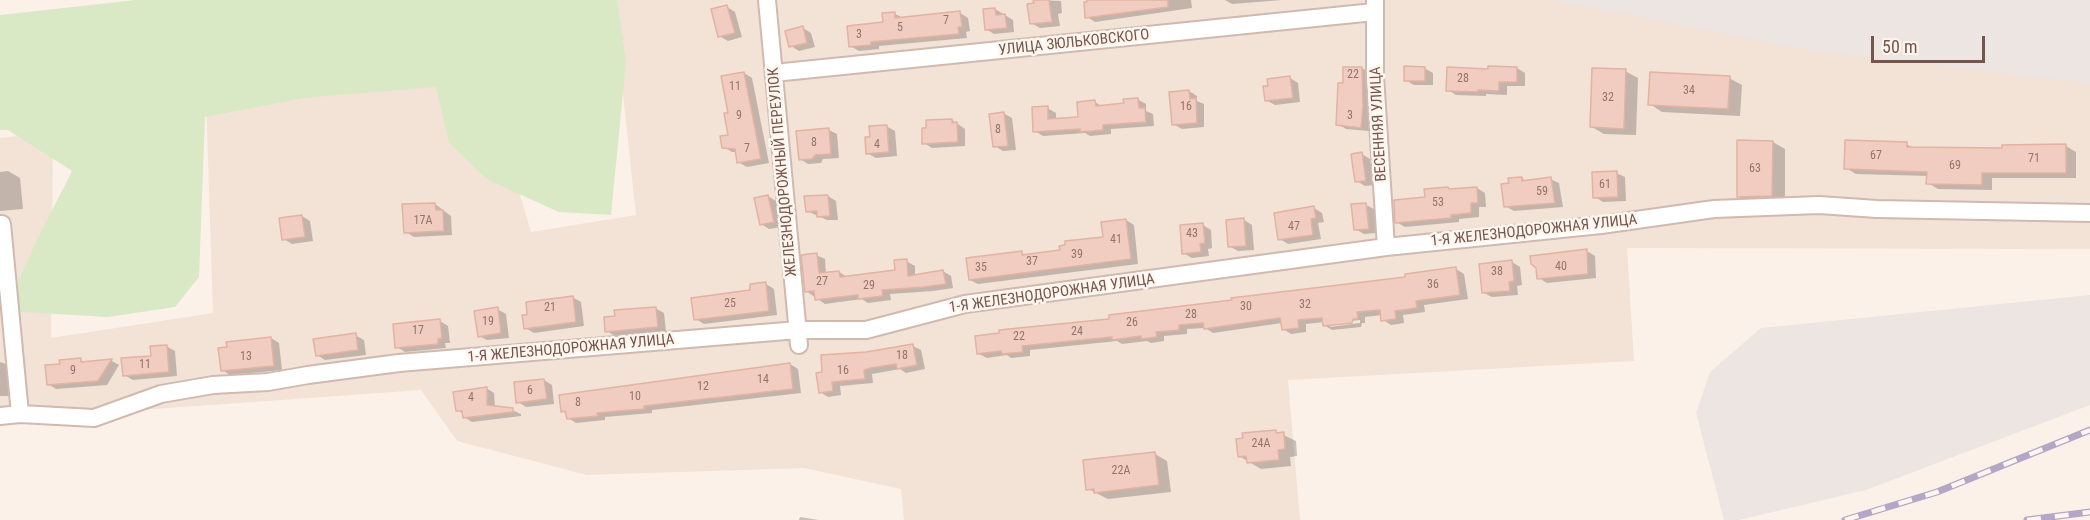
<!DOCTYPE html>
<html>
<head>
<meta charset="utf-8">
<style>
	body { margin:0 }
	#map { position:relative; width:2090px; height:520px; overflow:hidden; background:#fcf1e8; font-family:"Roboto Condensed",sans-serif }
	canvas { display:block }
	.scale { position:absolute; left:1871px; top:36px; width:114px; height:27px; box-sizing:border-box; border:3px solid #75564c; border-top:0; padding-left:8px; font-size:18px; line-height:21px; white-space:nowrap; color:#75564c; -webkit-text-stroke:4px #fef6ee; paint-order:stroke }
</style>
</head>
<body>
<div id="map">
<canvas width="2090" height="520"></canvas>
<div class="scale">50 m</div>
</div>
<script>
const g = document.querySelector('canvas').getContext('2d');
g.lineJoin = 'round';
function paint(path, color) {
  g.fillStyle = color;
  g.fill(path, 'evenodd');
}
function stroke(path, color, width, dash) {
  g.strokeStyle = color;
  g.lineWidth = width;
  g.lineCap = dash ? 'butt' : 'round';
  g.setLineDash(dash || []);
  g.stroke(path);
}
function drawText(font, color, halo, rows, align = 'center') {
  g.font = font + ' "Roboto Condensed",sans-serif';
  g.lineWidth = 5;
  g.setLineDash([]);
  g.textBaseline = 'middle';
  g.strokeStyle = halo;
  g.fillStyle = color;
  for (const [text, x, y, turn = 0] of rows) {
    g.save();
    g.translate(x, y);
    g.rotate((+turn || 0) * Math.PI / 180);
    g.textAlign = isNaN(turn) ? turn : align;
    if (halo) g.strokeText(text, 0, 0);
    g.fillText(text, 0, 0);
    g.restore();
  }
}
paint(new Path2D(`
	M613,0H2090V249L1627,248L1634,361L1288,380L1300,520H904L901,489L804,468L587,475L457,441L421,390L0,420V138L53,132L51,338L213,313L206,98L484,73L531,232L636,215Z`), '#f3e2d6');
paint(new Path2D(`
	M1552,0H2090V83L1820,52Z
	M2090,295V405L1866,490L1739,520H1724L1696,413L1710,372L1761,328Z`), '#ede5e1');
paint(new Path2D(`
	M136,0H617L626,62L611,215L559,212L488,180L449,143L436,87L303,98L205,117L199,277L175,307L108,317L5,311L36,242L72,171L8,130H0V15Z`), '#d9e9c6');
paint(new Path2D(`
	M1035,0L1061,1L1062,13L1058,14L1060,26L1040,28L1031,23Z
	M1088,0H1191L1192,8L1095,22L1087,17Z
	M1225,0H1282L1232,4Z
	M727,7L735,12L742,37L728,41L719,36Z
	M995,9L1013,20L1014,32L994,34L986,29Z
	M960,13L968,18L970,31L966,32L967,38L879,46V49L859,51L850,46L885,23L895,14L903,18Z
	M803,28L811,33L815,47L799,51L791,46Z
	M1362,68L1370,73L1371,111L1369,131L1346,129L1338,124L1345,84Z
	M1424,68L1433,73V85H1414L1405,80Z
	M1517,68L1525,73V86H1507V95L1486,94V96L1456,95L1448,90L1489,70Z
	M1625,71L1638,78L1636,135L1604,134L1592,127Z
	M744,73L752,78L769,163L747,167L738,162L737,152H732L724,147L729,136L730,114Z
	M1290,78L1298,83L1300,102L1275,105L1266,100Z
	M1729,78L1742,85L1740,116L1662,112L1650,104Z
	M1189,91L1197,96V101L1204,104V127L1182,129L1173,124Z
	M1137,99L1146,104V111L1153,114L1154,126L1111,129V134L1090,136L1085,133L1043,136L1035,131L1047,108L1056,113V120L1080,119L1095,102L1103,107L1125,104Z
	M1003,113L1012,118L1016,150L1003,151L995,146Z
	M952,120L965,129V146L932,148L924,143Z
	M886,126L895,131L897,156L876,158L867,153Z
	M829,130L837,134L839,158L823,159L821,163L808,164L800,159Z
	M1773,142L1785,149V203L1751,204L1738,196Z
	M1906,144L1914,148L2003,150L2066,146L2076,152V178H1992V190L1938,189L1928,183V176L1856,174L1846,168Z
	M1362,154L1370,159L1374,185L1365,186L1357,181Z
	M8,171L20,178L23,209L0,211V172Z
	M1616,173L1625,177L1626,201L1603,202L1595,197Z
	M1521,178L1528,182L1550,179L1559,183L1563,207L1514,211L1505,206L1511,184Z
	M1477,188L1485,193L1486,207H1479V217L1459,219V222L1405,227L1396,222L1426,198Z
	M768,196L776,201L782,227L769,229L761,224Z
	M828,196L836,201L838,220H827L807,211Z
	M435,204L451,216L452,235L414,237L406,232Z
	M1366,205L1374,209L1376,233L1364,234L1355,229Z
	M1314,208L1322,213L1324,222L1318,223L1321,239L1288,244L1280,239Z
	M302,216L310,221L313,241L292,244L284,239Z
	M1126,220L1134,225L1138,264L978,284L970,280L1022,253L1027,256L1061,251L1104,238Z
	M1244,220L1252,225L1254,250L1238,251L1229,246Z
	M1203,225L1211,230L1212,248L1208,249L1209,256L1192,258L1183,253Z
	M1587,251L1595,256L1596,278L1547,283L1539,278Z
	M816,255L825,259L826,274L839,272L847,277L896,271L906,261L915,266V276L943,271L951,276L953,288L933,291L890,294L891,300L868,303L862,299L825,304L806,291Z
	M1512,262L1520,267L1522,285L1517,286L1518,295L1492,297L1484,293Z
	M1456,269L1464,274L1468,299L1424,305L1425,312L1403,315L1404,323L1391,325L1383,320L1382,315L1365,317V323H1362L1361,327L1332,330L1324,325V322L1306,324V332L1291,334L1283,329L1282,323L1213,333L1205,328L1187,329V334L1164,336V341L1151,343L1147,341L1122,344L1117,341L1030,350V356L1011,358L1007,355L987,358L979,354L1111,320L1407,278ZM1360,320V323L1330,327V323Z
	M766,284L774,289L777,315L704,324L696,319Z
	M572,297L581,302L584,326L534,333L525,328Z
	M655,308L664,313L666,331L615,336L607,331Z
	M497,309L506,314L509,338L487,340L479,336Z
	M440,321L448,326L450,343H445L446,348L405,352L397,347Z
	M355,335L364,340L366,355L325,360L317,355Z
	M271,338L279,343L282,370L230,375L222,370Z
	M166,346L175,351L177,376L133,380L124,375Z
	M913,346L921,350L925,369L906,373L900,369L872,374L873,383L840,386L841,395L828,397L820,392L867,353Z
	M80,360L86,363L112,361L119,365L107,385L56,389L48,384Z
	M0,362L12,366V396H0Z
	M790,364L798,369L801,393L652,410V413L605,417V420L576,423L568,418L567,414L562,411Z
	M544,380L552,385L554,404L526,407L518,402Z
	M486,388L494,393L495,407L512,410L521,414V416L472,422L464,417V414L457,410Z
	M1275,431L1296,441L1297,456L1290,457L1291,466L1261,469L1239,456Z
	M1155,454L1167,461L1171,492L1108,499L1088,489Z
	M800,517L819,520H799Z`), '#0003');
const building = new Path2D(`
	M1033,0H1049L1052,22L1030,24L1027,4L1034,3Z
	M1087,0H1168V7L1085,18L1084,2H1087Z
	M727,5L735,33L718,37L711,9Z
	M995,8L996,15L1005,14L1007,28L985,30L983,9Z
	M960,11L962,27H958L959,34L871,42V45L849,47L847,26L883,22L882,13L895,12V18Z
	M803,26L807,43L789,47L785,31Z
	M1404,66L1425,67V81H1404Z
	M1488,66L1517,67V82H1499V91L1478,90V92L1446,91L1447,67L1488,69Z
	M1343,67H1362L1363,106L1361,128L1336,125L1338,83H1343Z
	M1592,68L1626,69L1624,129L1590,127Z
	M744,72L761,159L737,163L735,149L722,148L720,136L728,135L724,113H728L721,76Z
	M1650,72L1730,76L1728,109L1648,105Z
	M1290,76L1293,98L1265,101L1263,86H1268L1267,79Z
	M1189,90L1190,99L1196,98L1197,123L1172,125L1169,92Z
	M1138,98L1139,108H1145L1146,122L1103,125V130L1080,132V129L1033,132L1032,107L1048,106V119L1078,117L1077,102L1095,100L1096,106L1124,103L1123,99Z
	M1004,112L1008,146L993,147L989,114Z
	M952,119V123L957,122L958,142L922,144V128H926V120Z
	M887,125L889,152L866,154L865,137H870L869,126Z
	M829,128L831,154L815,155L812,159L799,160L796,131Z
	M1737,140L1773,141L1772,196L1737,197Z
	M1845,140L1907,142V147L2002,148V145L2066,144V173H1982V185L1926,184L1927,172L1844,169Z
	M1362,152L1366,181L1355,182L1351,154Z
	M1617,171L1618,197L1593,198L1592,172Z
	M1522,177V181L1551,177L1555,203L1504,207L1501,184L1509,183L1508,178Z
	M1448,187L1449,189L1477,187L1478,203H1471V213L1451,215V218L1395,223L1394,200L1425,197L1424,189Z
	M768,195L774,222L760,225L754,198Z
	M828,195L830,216L817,217V211L806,212L804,196Z
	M435,203L436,210H443L444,231L404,233L402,204Z
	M1366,203L1369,229L1354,230L1351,204Z
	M1314,206L1316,218L1311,219L1313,235L1278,240L1274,213Z
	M302,215L305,237L282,240L279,218Z
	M1244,218L1246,246L1228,247L1226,220Z
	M1126,219L1131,259L969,280L966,258L1022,251V255L1060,250L1059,246L1065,245V241L1103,237L1101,222Z
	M1203,223L1205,243L1200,244L1201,252L1182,254L1180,225Z
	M1587,249L1588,274L1537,279L1536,268L1531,264L1530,256Z
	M817,253L819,273L839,271L840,277L895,270L894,260L907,259L908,276L943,270L946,284L924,287L882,290L883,296L858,299V295L815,300L814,291L805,292L801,255Z
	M1512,260L1514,281L1509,282L1510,291L1482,293L1479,264Z
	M1456,267L1460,295L1416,301L1417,308L1395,311L1396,319L1381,321L1380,310L1357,312L1358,319H1353L1352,323L1323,326L1322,318L1298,320L1299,328L1282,330L1280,318L1204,329L1203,323L1179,325V330L1156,332L1157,337L1141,339V336L1112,340V337L1022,346L1023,352L1002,354L1001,351L977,354L975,336L999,333V330L1109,319V315L1232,300L1231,298L1405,277V274Z
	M766,282L769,311L694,320L691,298L750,290V284Z
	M573,296L576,322L524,329L522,315H527L526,302Z
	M498,307L501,333L478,337L474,311Z
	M656,307L658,327L605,332L604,317L615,316L614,310Z
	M440,319L442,338L438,339V344L395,348L393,324Z
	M356,333L358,350L316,356L313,339Z
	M271,337L274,366L221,371L218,348L227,347L226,342Z
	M913,344L917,365L897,369L896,364L871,368L864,370L865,379L832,382L833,391L819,393L816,373L822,372L821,355L866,352Z
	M167,345L169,372L123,376L121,358L151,356L150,346Z
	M81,358V362L112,359L98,381L47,385L45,365L60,364L59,360Z
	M790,363L793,389L644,406V409L597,413L598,416L567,419L565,411L561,412L559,395Z
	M544,379L547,399L516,403L514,382Z
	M487,387V405L513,408V412L463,418L462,411H456L453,392Z
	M1276,430V433L1284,432L1285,449L1278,450L1279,460L1247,463L1246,456L1238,457L1236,439L1243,438L1242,433Z
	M1155,452L1159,485L1094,493V489L1086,490L1083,460Z`);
paint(building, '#f0cdc0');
stroke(building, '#e3b2a1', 1.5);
const minor = new Path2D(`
	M767,0L799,345
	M1375,0V76L1386,247
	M774,73L1374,12
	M0,224H2L20,414
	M0,416L20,414L94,418L161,394L213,385L268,382L308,375L399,363L798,330H866L965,304L1386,247L1601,225L1714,209L1819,205L1877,209L2090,213`);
stroke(minor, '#d0bab0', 20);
stroke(minor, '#fff', 16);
const rail = new Path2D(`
	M1845,520L1937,492L2090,430
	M2027,520L2090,512`);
stroke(rail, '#b3a6c6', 7);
stroke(rail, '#fef6ee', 4.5, [14]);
drawText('12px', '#947469', null, [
	["7",946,21],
	["5",900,28],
	["3",859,35],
	["22",1353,75],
	["28",1463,79],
	["11",735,87],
	["34",1689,91],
	["32",1608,98],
	["16",1186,107],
	["9",739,116],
	["3",1350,116],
	["8",998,130],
	["8",814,143],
	["4",877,145],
	["7",747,149],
	["67",1876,156],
	["71",2034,159],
	["69",1955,166],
	["63",1755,169],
	["61",1605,185],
	["59",1542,192],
	["53",1438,203],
	["17А",423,221],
	["47",1294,227],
	["43",1192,234],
	["41",1116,240],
	["39",1077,255],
	["37",1032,262],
	["40",1561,267],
	["35",981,268],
	["38",1497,272],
	["27",822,282],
	["36",1433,285],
	["29",869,286],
	["25",730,304],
	["32",1305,305],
	["30",1246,307],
	["21",550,308],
	["28",1191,315],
	["19",488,322],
	["26",1132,323],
	["17",418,331],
	["24",1077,332],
	["22",1019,337],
	["18",902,356],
	["13",246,357],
	["11",145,365],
	["9",73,371],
	["16",843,371],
	["14",763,380],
	["12",703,387],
	["6",530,391],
	["10",635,397],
	["4",471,398],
	["8",578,403],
	["24А",1261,444],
	["22А",1121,471]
]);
drawText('15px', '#75564c', '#fef6ee', [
	["УЛИЦА ЗЮЛЬКОВСКОГО",1074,43,-6],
	["ВЕСЕННЯЯ УЛИЦА",1379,124,-93],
	["ЖЕЛЕЗНОДОРОЖНЫЙ ПЕРЕУЛОК",783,172,-95],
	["1-Я ЖЕЛЕЗНОДОРОЖНАЯ УЛИЦА",1534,231,-6],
	["1-Я ЖЕЛЕЗНОДОРОЖНАЯ УЛИЦА",1052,294,-8],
	["1-Я ЖЕЛЕЗНОДОРОЖНАЯ УЛИЦА",571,349,-5]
]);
</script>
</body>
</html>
